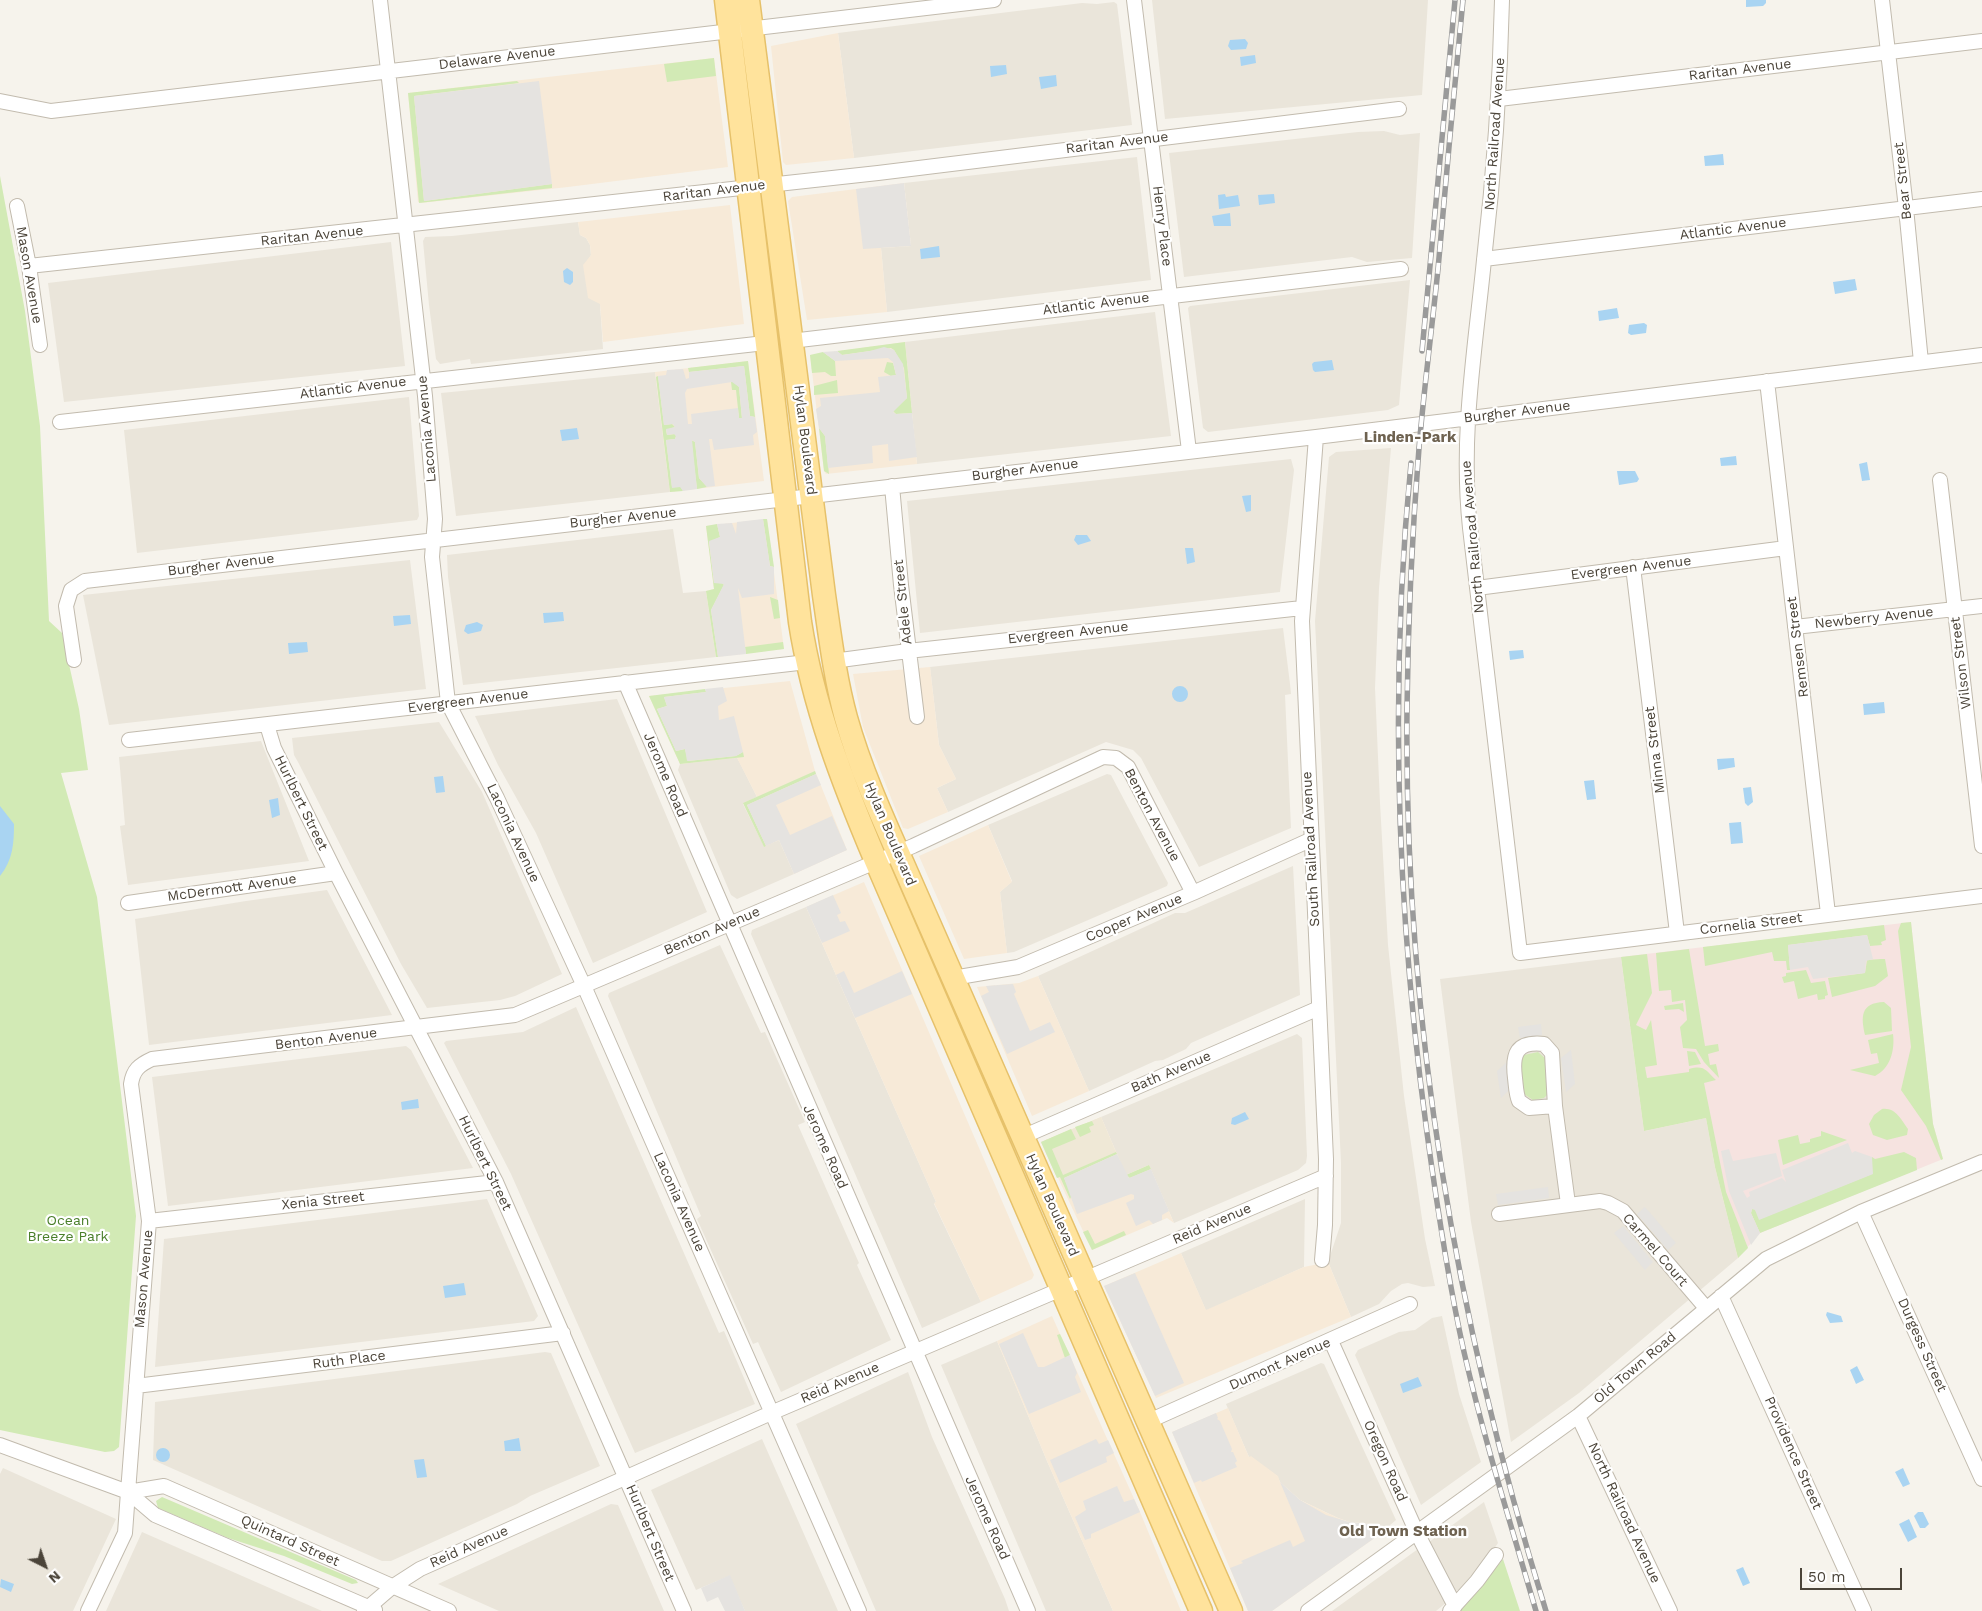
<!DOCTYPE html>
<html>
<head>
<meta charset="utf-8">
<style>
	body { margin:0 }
	#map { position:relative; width:1982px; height:1611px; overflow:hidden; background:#f6f3ec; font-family:"Work Sans",sans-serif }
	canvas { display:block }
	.north { position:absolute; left:20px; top:1541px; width:50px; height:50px; -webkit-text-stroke:4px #fff; paint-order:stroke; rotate:139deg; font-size:14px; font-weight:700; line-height:20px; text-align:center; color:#4b4439 }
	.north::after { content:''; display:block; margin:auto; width:18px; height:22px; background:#4b4439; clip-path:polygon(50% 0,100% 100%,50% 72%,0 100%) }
	.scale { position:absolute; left:1800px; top:1568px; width:102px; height:22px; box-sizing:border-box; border:2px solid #4b4439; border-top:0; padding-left:6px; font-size:15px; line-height:18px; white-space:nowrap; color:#4b4439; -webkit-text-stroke:4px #fff; paint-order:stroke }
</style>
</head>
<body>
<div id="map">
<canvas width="1982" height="1611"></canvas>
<div class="north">N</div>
<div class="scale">50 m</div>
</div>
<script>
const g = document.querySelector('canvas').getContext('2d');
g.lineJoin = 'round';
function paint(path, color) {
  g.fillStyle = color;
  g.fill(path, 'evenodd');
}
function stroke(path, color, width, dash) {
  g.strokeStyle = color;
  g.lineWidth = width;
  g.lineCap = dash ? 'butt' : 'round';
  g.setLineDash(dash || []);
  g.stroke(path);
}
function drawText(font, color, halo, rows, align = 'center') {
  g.font = font + ' "Work Sans",sans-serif';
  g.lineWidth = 4.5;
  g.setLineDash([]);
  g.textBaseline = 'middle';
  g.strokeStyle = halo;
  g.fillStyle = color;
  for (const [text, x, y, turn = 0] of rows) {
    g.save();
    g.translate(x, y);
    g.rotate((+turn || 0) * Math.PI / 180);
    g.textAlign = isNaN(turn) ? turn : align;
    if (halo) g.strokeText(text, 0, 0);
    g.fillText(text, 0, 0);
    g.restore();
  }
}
paint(new Path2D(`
	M1428,0L1422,95L1165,119L1152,0Z
	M1114,2L1117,4L1132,125L854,158L838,33L1082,3L1097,4Z
	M1384,131L1400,135L1420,133L1412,258L1367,262L1352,257L1184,277L1169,153L1358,132Z
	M1137,157L1151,280L887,312L881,248L911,246L904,183Z
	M578,222L580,235L586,238L590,245L591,255L588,261L600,304L603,349L471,364L470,359L440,364L436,359L429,305L423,241L425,237L452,236Z
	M391,242L405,366L64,402L48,283Z
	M1410,280L1399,405L1388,410L1208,432L1203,428L1188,308L1190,306Z
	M1155,312L1171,436L917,464L905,342Z
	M655,372L670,492L456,516L441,393Z
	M409,397L419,516L417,520L137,553L124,430Z
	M1391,448L1379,588L1375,688L1380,803L1388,945L1404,1096L1425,1239L1435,1286L1423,1287L1408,1283L1402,1284L1391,1291L1379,1304L1351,1317L1328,1262L1341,1223V1163L1315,621L1329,457L1336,452Z
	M1291,459L1294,470L1280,592L920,633L907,501Z
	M673,529L683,593L706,591L716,657L463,685L448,577L447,555Z
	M410,560L426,689L109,725L83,595Z
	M1283,628L1290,684L1291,694L1285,695L1291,828L1199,867L1141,758L1133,750L1106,742L948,812L937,788L956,779L939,745L930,667Z
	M617,699L707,912L593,963L536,833L498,765L475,716Z
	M439,722L482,792L562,974L515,996L500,1000L427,1008L401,964L298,762L294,755L292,738Z
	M261,741L309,861L128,885L120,826L125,825L119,757Z
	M737,757L757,797L743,804L764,846L779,840L794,874L737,899L731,895L678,770L680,764Z
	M1107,774L1111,775L1168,883L1167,886L1014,952L1007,953L1000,892L1012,881L988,825Z
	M1293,866L1300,995L1191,1043L1186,1049L1163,1060L1155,1061L1089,1091L1038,976L1175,913H1185Z
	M327,890L392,1015L149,1045L135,919L246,901Z
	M806,907L936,1202L934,1204L981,1302L922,1328L751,934L752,930Z
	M720,945L761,1033L765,1032L805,1122L798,1125L859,1263L857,1265L891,1340L781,1392L758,1342L753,1344L697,1219L701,1216L608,996L609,993Z
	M1621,957L1644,1131L1706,1118L1715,1167L1738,1258L1579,1393L1511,1442L1471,1222L1440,979Z
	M576,1007L719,1333L724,1331L755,1404L635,1453L511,1174L444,1043L446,1041L523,1032Z
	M1297,1034L1302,1038L1307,1156L1306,1163L1298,1170L1174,1223L1149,1165L1126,1175L1101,1117Z
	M406,1046L411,1050L473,1168L168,1206L152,1077Z
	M487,1199L538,1316L534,1321L155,1367L164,1239Z
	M1305,1199L1304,1267L1206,1311L1181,1253Z
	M1442,1316L1459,1394L1481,1462L1421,1505L1355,1355L1358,1350L1399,1332L1415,1330L1432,1318Z
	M997,1341L1047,1461L1113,1611H1046L1038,1592L941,1365Z
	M545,1352L551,1353L600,1466L530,1496L517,1504L391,1561H382L153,1460L155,1402Z
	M1321,1363L1324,1364L1396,1520L1376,1537L1373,1524L1349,1522L1338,1518L1300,1500L1280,1482L1277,1476L1249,1457L1226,1404Z
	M908,1372L932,1437L1005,1599L1009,1611H876L796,1424Z
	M762,1439L838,1611H745L729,1576L696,1590L651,1490Z
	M3,1468L116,1519L73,1611H0V1474Z
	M1484,1502L1498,1543L1466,1589L1455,1591L1451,1589L1429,1542Z
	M611,1504L618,1505L664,1611H499L438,1584Z
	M142,1532L322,1611H106Z
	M1418,1549L1447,1602L1436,1611H1332Z`), '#eae5da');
paint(new Path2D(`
	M838,33L854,158L786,165L783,162L771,46Z
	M714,58L728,167L568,187L421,203L418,202L408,93Z
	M904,183L911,246L881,248L887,312L807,320L788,201L792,197Z
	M730,205L744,324L603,342L600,304L588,298L583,265L591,255L590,245L586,238L580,235L578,222Z
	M905,342L917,464L826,474L824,471L810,355Z
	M748,361L764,481L670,492L655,372Z
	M767,519L784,649L716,657L706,591L714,589L706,526Z
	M930,667L939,745L956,779L937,788L948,812L908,829L903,828L863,727L853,674Z
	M790,681L815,771L847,850L794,874L779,840L764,847L743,803L757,797L737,758L680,764L649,696Z
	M988,825L1012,882L1000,892L1007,953L964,959L919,856Z
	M864,882L1034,1275L1032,1279L981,1302L934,1203L936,1202L806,907Z
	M1038,976L1089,1091L1032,1116L977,987L1019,983Z
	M1101,1117L1126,1175L1149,1165L1174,1223L1167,1218L1092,1250L1041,1142Z
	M1181,1253L1206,1310L1304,1267L1328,1262L1351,1317L1156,1398L1104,1286Z
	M1052,1316L1140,1512L1181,1611H1113L1047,1461L997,1341Z
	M1228,1408L1249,1457L1251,1456L1278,1476L1280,1482L1300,1500L1338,1518L1349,1522L1373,1524L1376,1537L1272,1611H1248L1172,1432Z`), '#f7ead8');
paint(new Path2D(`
	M1101,1117L1116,1152L1057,1178L1041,1142Z`), '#efe8d6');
paint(new Path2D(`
	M1911,922L1933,1124L1943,1159L1760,1233L1738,1258L1715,1167L1706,1118L1644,1131L1621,957Z`), '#f6e3e0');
paint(new Path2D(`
	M714,58L716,76L667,82L664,64Z
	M517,81L519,83L414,96L424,201L552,184V188L419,203L408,93Z
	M0,176L25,311L40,426L49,621L62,633L79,709L88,770L61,773L97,897L136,1216L119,1447L114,1451L105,1452L0,1430Z
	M905,342L912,413L896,414L893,411L907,398L904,368L894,350L891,348L842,355L837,351Z
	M823,352L835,361L836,376H831L825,372L812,373L810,355Z
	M748,361L755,417L750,416L744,366L689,372L688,368Z
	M887,362L893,363L896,375L891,376L884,372Z
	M658,376L664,425L672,424L675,427L666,430L667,435L675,434L676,436L675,439L666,440L672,487H681L683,491L670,492L656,377Z
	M837,380L838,393L814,395V386Z
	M731,382H734L739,387L742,419L739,418L736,390H732Z
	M819,428L825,436L829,474L824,471Z
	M691,440L695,442L699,478L707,487L697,489Z
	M763,519H767L774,567L770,566Z
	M717,524L720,537L709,542L714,583H722L724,585L711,610L718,657H716L706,591L714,589L706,526Z
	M770,597L778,600L780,618L774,619Z
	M783,642L784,649L746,654L745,647Z
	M705,689L706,692L664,697L667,706L657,709L676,751L685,749L688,761L736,756L743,752L744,757L680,764L649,696Z
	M815,771L816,774L747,805L766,846L764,847L743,803Z
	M1911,922L1933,1124L1943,1159L1941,1160L1926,1126L1901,1090L1911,1047L1898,931L1901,923Z
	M1884,925L1886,940L1881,942L1882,945L1870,946L1867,935L1788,945L1790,970H1787L1786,961H1774L1772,952L1705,966L1703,947Z
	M1689,949L1705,1046L1718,1044L1719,1051L1708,1054L1710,1065L1716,1064L1719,1078L1704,1062L1696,1049L1683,1048L1680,1027L1687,1020L1685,1000L1672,1002L1671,990L1659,991L1656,953Z
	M1647,954L1652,993L1636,1025L1646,1030L1651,1020L1657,1065L1645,1067L1647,1078L1689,1072V1069C1705,1065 1705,1070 1716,1080L1704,1083L1726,1192L1748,1248L1738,1258L1715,1167L1706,1118L1644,1131L1621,957Z
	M1881,959H1885L1888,976L1875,986L1832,997L1828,978L1865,973L1867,960Z
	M1806,970L1811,983L1825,981L1828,995L1825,996V999L1818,1000L1817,994L1798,999L1794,981L1784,983L1782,977L1786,976V973Z
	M1884,1002L1891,1008L1892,1031L1865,1035C1861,1017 1860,1003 1884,1002Z
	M1683,1003L1684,1012L1679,1009L1665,1010L1664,1006Z
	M1893,1034C1895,1049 1891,1068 1875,1076L1850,1070L1879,1063L1877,1053L1871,1054L1868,1040Z
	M1687,1051L1695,1052L1701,1064L1689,1066Z
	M1538,1052L1546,1059L1548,1094L1544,1098L1533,1100L1524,1094L1520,1062L1524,1055Z
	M1882,1109C1895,1107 1901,1119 1908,1129L1907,1135L1887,1140L1873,1135L1869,1124L1874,1115Z
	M1092,1121L1094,1125L1089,1127L1091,1132L1080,1137L1075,1127Z
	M1071,1129L1076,1139L1052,1149L1063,1175L1116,1152L1117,1154L1064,1178L1072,1195L1070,1199L1060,1177L1057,1178L1041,1142Z
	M1821,1131L1847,1140L1783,1165L1778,1140L1798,1135L1800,1144L1810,1142V1139L1821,1136Z
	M1904,1152L1916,1158L1917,1170L1760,1233L1751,1213L1752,1209H1755L1760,1219L1872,1174V1157L1875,1159Z
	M1149,1165L1151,1169L1130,1178L1126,1175Z
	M1088,1230L1095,1244L1124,1231L1126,1235L1092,1250L1083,1232Z
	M1060,1334L1070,1355L1065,1358L1057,1335Z
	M162,1497L356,1580L358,1583L352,1584L284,1556L228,1538L158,1508L156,1501Z
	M1503,1559L1520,1611H1456L1475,1593Z`), '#d2eab5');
paint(new Path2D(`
	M539,81L552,184L424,201L414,96Z
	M904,183L911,246L863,249L856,189Z
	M884,347L894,350L903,364L907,398L893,412L896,414L912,413L917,457L889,461L888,444L872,446L873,463L828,468L825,436L819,428L816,409L821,406L820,398L880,392L878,377L896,375L893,362L888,358L835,361L823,352L837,351L842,355L870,351Z
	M744,366L750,416L755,417L757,432L753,435L754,445L714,450L712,439H709L715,486L707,487L699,478L695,442L692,440L697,489L683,491L680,487L672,488L666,440L675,439L676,436L674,434L667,435L666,429L675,427L673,424L664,425L658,376L666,375L667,370L683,369L686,379L689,378V372ZM732,382L739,387L742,418H739L738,408L691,414L692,424H688L685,393L687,389Z
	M763,519L770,566L774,567V594L742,598L738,588L746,654L718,657L711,610L724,584L714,583L709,541L720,537L717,524L732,523L736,534L737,522Z
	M723,687L727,701L718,706L719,720L734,716L743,752L736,756L687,761L685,749L676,751L657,709L667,706L664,697L706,692L705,689Z
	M816,774L821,785L776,805L790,835L832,816L847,850L794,874L779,840L766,846L747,805Z
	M833,895L841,913L837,915L840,922L845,921L850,931L822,943L806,907Z
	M1867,935L1873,959L1866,961L1865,973L1813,979L1808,967L1790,970L1788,945Z
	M844,971L854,993L902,971L912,994L855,1018L836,975Z
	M1013,984L1016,992L1014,994L1030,1031L1050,1022L1055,1032L1007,1054L981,996L989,992L986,986Z
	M1541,1024L1542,1035L1520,1038L1518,1027Z
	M1571,1050L1575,1084L1566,1092L1561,1058Z
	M1507,1062L1510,1089L1501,1098L1497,1071Z
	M1848,1143L1852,1153L1855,1151L1872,1157L1873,1174L1759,1220L1755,1210L1752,1209L1751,1213L1760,1233L1751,1245L1729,1191L1721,1151L1729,1149L1733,1161L1776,1153L1782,1176L1743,1191L1747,1198L1750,1196L1749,1192L1782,1178L1786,1182L1782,1170Z
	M1117,1154L1129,1178L1151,1169L1169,1211L1162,1215V1220L1153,1224L1149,1220L1136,1226L1126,1203L1134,1199V1195L1131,1194L1077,1214L1064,1178Z
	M1548,1187L1549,1198L1498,1205L1496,1194Z
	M1645,1207L1676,1243L1668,1250L1637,1214Z
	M1623,1226L1653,1262L1645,1270L1614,1233Z
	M1135,1273L1184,1383L1155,1396L1104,1286Z
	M1023,1333L1038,1367H1044L1070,1355L1077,1373L1075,1377L1081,1392L1029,1414L999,1344Z
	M1216,1413L1218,1418L1217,1419L1220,1421L1232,1449L1231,1452H1233L1237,1461L1235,1463L1237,1467L1202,1482L1201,1480L1194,1483L1172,1432Z
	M1096,1439L1099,1444L1108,1440L1114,1453L1106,1457L1107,1462L1060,1483L1050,1460Z
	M1280,1482L1300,1500L1326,1515L1349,1522L1373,1524L1376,1537L1272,1611H1248L1230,1568L1243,1563L1241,1561L1290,1540L1293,1547L1305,1541Z
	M1117,1486L1124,1502L1134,1499L1140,1512L1091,1534V1538L1085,1540L1075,1517L1086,1510L1083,1501Z
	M730,1575L745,1611H725L718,1597L707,1602L701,1588Z`), '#e5e3e0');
paint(new Path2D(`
	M1746,0H1766V3L1763,6L1746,7Z
	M1245,39L1248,43L1246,49L1231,50L1228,46L1230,40Z
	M1255,55L1256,63L1241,66L1240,57Z
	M1006,65L1007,74L991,77L990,66Z
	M1056,75L1057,86L1041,89L1039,77Z
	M1723,154L1724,165L1705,166L1704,156Z
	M1225,194L1226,197L1238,195L1240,206L1219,209L1218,195Z
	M1274,194L1275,203L1259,205L1258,195Z
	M1230,213L1231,226H1214L1212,216Z
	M939,246L940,257L921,259L920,249Z
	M567,268L573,272V282L570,285L564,282L563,271Z
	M1855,279L1857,290L1835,294L1833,282Z
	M1617,308L1619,318L1599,321L1598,311Z
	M1644,323L1647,325L1646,333L1631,335L1628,333L1629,325Z
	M1332,360L1334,370L1315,372L1313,370L1312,364L1314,362Z
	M577,428L579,439L562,441L560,430Z
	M1736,456L1737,465L1721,466L1720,458Z
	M1867,462L1870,480L1862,481L1859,464Z
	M1617,471H1635L1639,479L1637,482L1619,485Z
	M1251,495V511L1246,512L1242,496Z
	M1076,535H1087L1091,541L1078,545L1074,540Z
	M1185,548H1193L1195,562L1187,564Z
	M563,612L564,621L544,623L543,613Z
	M410,615L411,624L394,626L393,616Z
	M477,622L483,625L481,631L468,634L464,631L466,625Z
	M307,642L308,652L289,654L288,643Z
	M1523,650L1524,658L1510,660L1509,651Z
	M1172 694a8 8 0 1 1 16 0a8 8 0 1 1-16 0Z
	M1884,702L1885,713L1864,715L1863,704Z
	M1734,758L1735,767L1718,770L1717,759Z
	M443,776L445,792L436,793L434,777Z
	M1594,780L1596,799L1587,800L1584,781Z
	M1751,787L1753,802L1748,806L1745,803L1743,788Z
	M278,798L280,815L272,818L269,800Z
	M0,806L14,824C14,843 13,860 0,876Z
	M1741,822L1743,843L1731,844L1729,823Z
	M418,1099L419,1108L402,1110L401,1102Z
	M1245,1112L1249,1119L1235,1125L1231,1124L1232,1118Z
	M464,1283L466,1295L445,1298L443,1286Z
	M1827,1312L1841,1316L1843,1322L1830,1323L1826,1315Z
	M1857,1366L1864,1380L1856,1384L1850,1370Z
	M1418,1377L1422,1386L1403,1393L1400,1384Z
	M519,1438L521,1451H505L504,1441Z
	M156 1455a7 7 0 1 1 14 0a7 7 0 1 1-14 0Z
	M424,1459L427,1477L417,1478L414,1460Z
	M1903,1468L1910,1484L1903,1487L1895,1472Z
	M1918,1512H1923L1929,1524L1925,1528H1920L1914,1516Z
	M1909,1519L1917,1537L1908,1542L1899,1524Z
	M1743,1567L1750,1583L1743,1586L1736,1570Z
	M1,1579L14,1584L11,1592L0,1587Z`), '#a9d4f2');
const street = new Path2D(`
	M380,0L425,396L435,519L432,557L448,703L497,798L584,986L859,1611
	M1134,0L1189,451
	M1502,0C1500,87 1494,174 1484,260C1475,351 1460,436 1470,528L1520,953L1982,896
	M1882,0L1906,208L1921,362
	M1499,99L1982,41
	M0,101L51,111L994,0
	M17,206L29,266L40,345
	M1484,259L1982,199
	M29,266L878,173L1399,109
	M791,341L1401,269
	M1767,381L1828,914
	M60,422L765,343
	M1316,437L1302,621L1326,1159L1325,1225L1322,1260
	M1940,480L1982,846
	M892,486L901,585L917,717
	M1633,567L1677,933
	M1477,588L1786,548
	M1795,627L1982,606
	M74,660L66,606L71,590L85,581L1316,437L1982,355
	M833,661L908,651L1302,608
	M625,682L1028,1611
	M267,725L274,748L336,873L496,1182L684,1611
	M129,740L807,662
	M128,903L336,873
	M953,978L1018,967L1193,893L1310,840
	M1555,1106L1529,1108L1519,1101C1516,1094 1516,1086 1515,1078C1512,1054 1516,1041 1544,1044L1552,1053L1555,1106L1568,1204
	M1022,1137L1319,1008
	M1861,1212L1982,1479
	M1499,1214L1600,1201L1608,1203L1623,1211L1706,1308
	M149,1221L496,1182
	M1721,1296L1864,1611
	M1331,1341L1417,1533L1455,1606
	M136,1386L563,1333
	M1578,1416L1670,1611
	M1149,1421L1410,1304
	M0,1445L128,1492L155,1515L375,1610
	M128,1492L164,1486L449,1611
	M88,1611L125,1533L128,1492L149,1221L131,1084C133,1070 139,1065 152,1059L515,1015L913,846L1103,757L1116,758L1128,767L1193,893
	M364,1611L392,1587L420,1569L771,1413L1326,1176
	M1308,1611L1578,1416L1766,1259L1861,1212L1982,1162
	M1450,1611L1477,1581L1496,1555`);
const primary = new Path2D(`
	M726,0L800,622C813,706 843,783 876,861L1201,1611
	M748,0L824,595C830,636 835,678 846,718C860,768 882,817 903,864L1231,1611`);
stroke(street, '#c2bbae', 16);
stroke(primary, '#e6c16a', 25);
stroke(street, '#fff', 14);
stroke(primary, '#ffe39c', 22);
const rail = new Path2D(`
	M1463,0C1454,90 1446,179 1438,269C1432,328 1424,388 1419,448C1412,535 1408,622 1407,709C1404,1016 1455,1319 1546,1611
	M1422,351L1455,0
	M1411,463C1389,686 1397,912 1427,1133C1437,1206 1448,1280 1464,1352C1484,1439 1511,1525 1536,1611`);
stroke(rail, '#9a9a9a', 5.5);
stroke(rail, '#fff', 4, [11]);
drawText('14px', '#4b4439', '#fff', [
	["Delaware Avenue",497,58,-7],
	["Raritan Avenue",1740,70,-7],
	["North Railroad Avenue",1495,134,-86],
	["Raritan Avenue",1117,143,-7],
	["Bear Street",1903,181,-96],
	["Raritan Avenue",714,191,-7],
	["Henry Place",1162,226,83],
	["Atlantic Avenue",1733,229,-7],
	["Raritan Avenue",312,236,-6],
	["Mason Avenue",29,275,80],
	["Atlantic Avenue",1096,304,-7],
	["Atlantic Avenue",353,388,-7],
	["Burgher Avenue",1517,412,-7],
	["Laconia Avenue",427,429,-95],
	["Hylan Boulevard",805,440,83],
	["Burgher Avenue",1025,470,-7],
	["Burgher Avenue",623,518,-6],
	["North Railroad Avenue",1473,537,-95],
	["Burgher Avenue",221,565,-7],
	["Evergreen Avenue",1631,568,-7],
	["Adele Street",903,602,-96],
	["Newberry Avenue",1874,618,-6],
	["Evergreen Avenue",1068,633,-6],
	["Remsen Street",1798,647,-97],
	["Wilson Street",1961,663,-97],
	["Evergreen Avenue",468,701,-7],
	["Minna Street",1655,750,-97],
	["Jerome Road",665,775,67],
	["Hurlbert Street",301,803,64],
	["Benton Avenue",1152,815,62],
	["Laconia Avenue",513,833,65],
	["Hylan Boulevard",890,834,67],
	["South Railroad Avenue",1311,849,-93],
	["McDermott Avenue",232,888,-8],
	["Cooper Avenue",1134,918,-23],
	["Cornelia Street",1751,924,-7],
	["Benton Avenue",712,931,-23],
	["Benton Avenue",326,1039,-7],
	["Bath Avenue",1171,1072,-23],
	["Jerome Road",825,1147,66],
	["Hurlbert Street",485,1163,64],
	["Xenia Street",323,1201,-6],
	["Laconia Avenue",679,1202,66],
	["Hylan Boulevard",1052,1205,66],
	["Reid Avenue",1212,1224,-23],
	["Carmel Court",1655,1250,49],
	["Mason Avenue",144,1279,-85],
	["Durgess Street",1922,1345,66],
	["Ruth Place",349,1360,-7],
	["Dumont Avenue",1280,1364,-24],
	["Old Town Road",1635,1368,-40],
	["Reid Avenue",840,1383,-23],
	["Providence Street",1793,1453,66],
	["Oregon Road",1385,1461,66],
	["North Railroad Avenue",1624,1513,65],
	["Jerome Road",987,1518,66],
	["Hurlbert Street",650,1533,67],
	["Quintard Street",290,1541,24],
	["Reid Avenue",469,1547,-24]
]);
drawText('14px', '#4a7f2a', '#fff', [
	["Ocean",68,1221],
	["Breeze Park",68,1237]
]);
drawText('bold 15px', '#6e6250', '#fff', [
	["Linden-Park",1410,438],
	["Old Town Station",1403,1532]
]);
</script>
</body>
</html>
